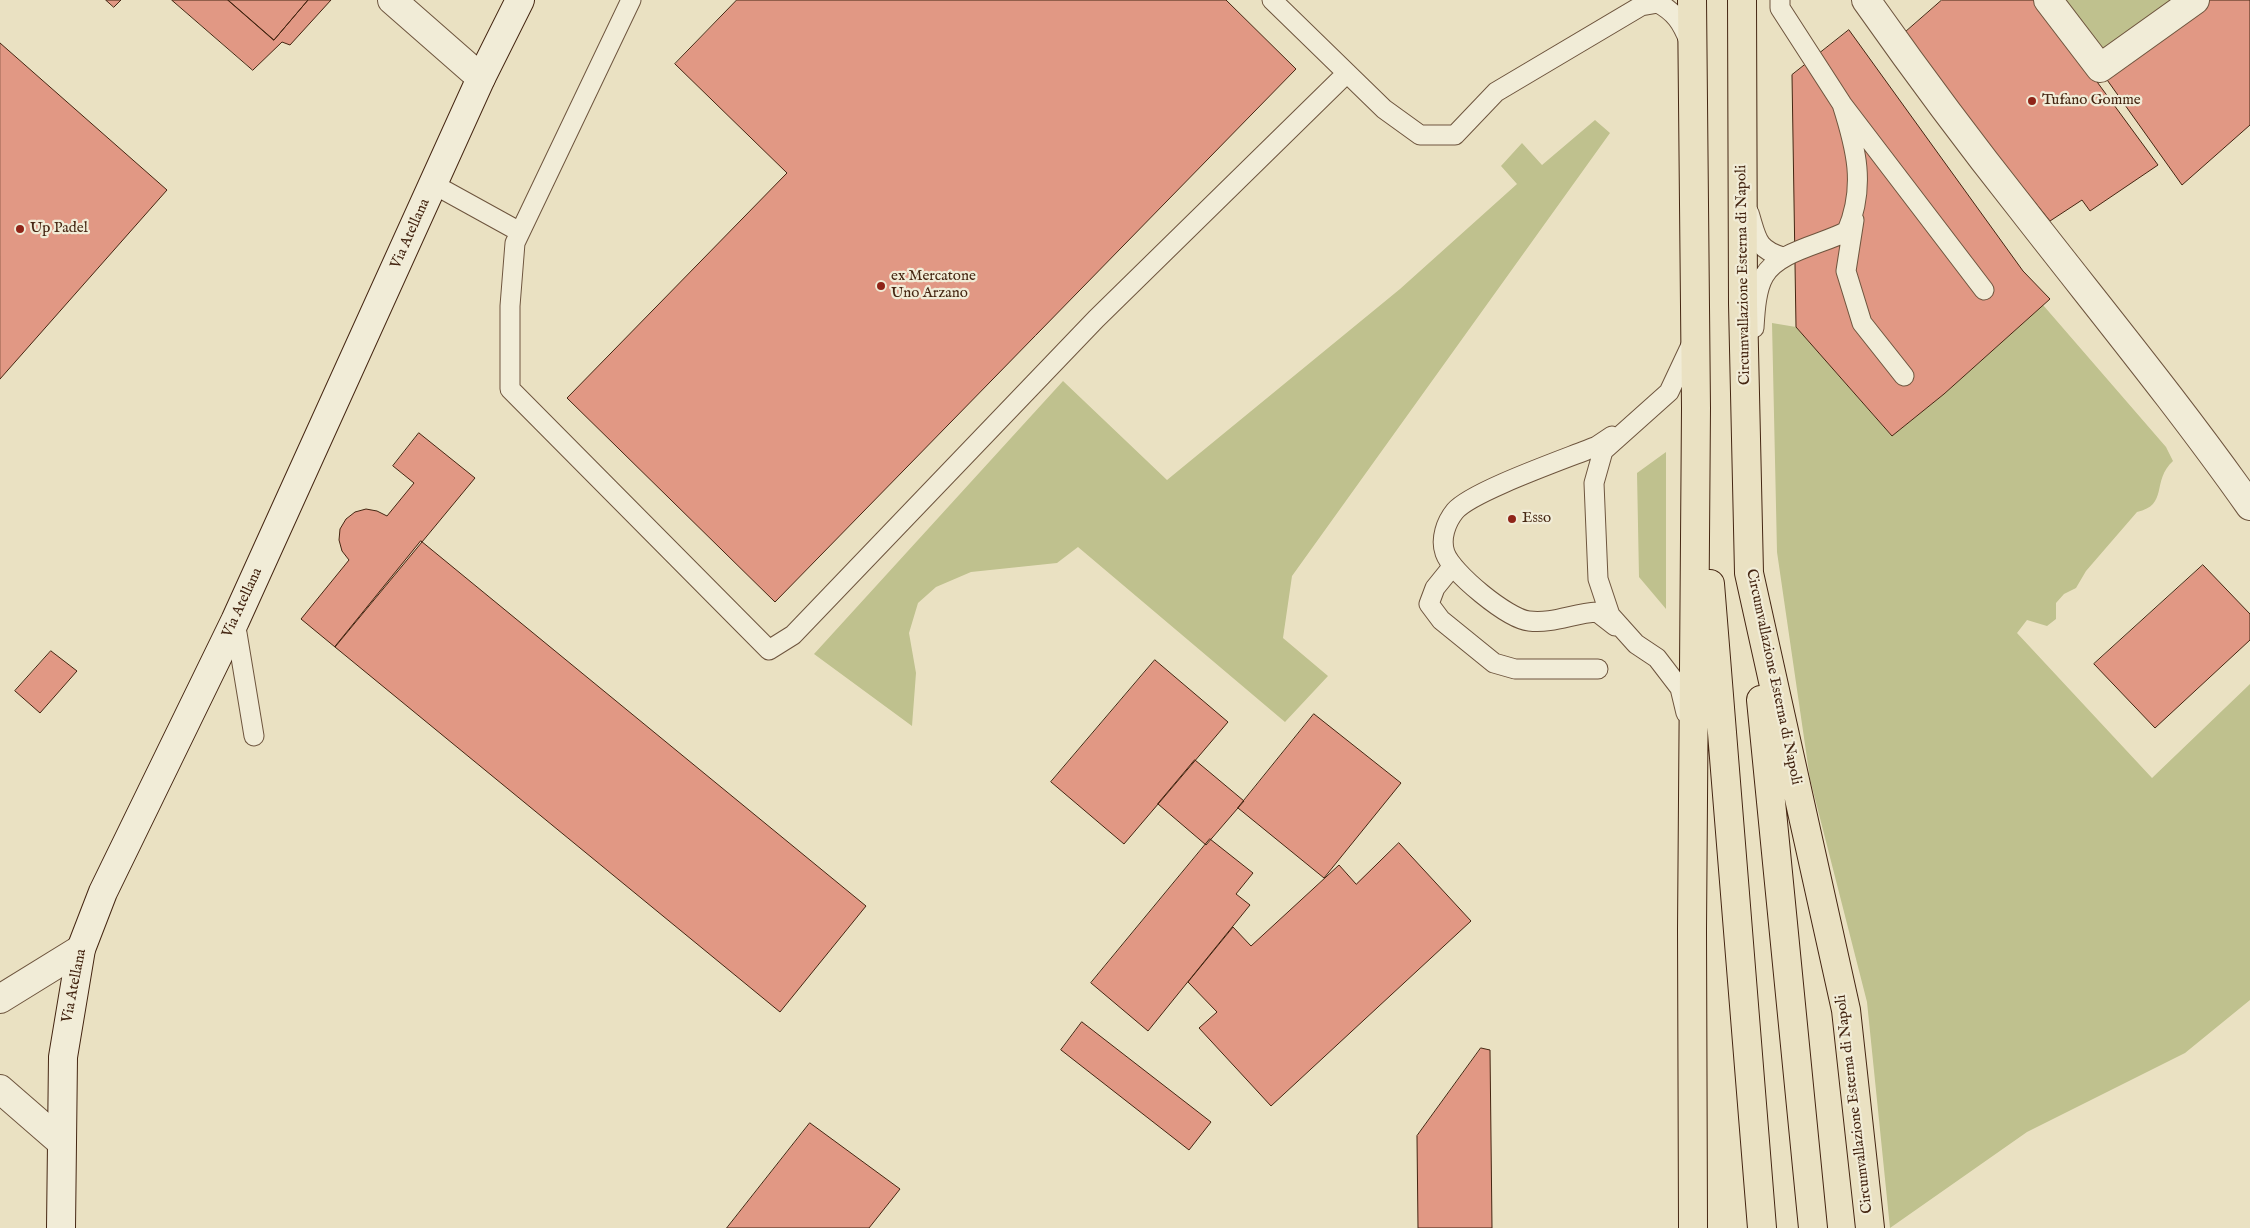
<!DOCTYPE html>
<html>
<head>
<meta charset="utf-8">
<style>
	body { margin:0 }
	canvas { display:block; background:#eae1c2 }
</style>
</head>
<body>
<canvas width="2250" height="1228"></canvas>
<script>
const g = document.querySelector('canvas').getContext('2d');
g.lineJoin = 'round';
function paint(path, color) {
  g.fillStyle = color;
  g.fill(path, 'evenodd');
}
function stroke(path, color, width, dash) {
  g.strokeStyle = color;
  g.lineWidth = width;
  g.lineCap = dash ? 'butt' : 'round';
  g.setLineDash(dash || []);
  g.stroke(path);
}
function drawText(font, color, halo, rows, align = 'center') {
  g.font = font + ' "IM FELL English",serif';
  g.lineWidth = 4.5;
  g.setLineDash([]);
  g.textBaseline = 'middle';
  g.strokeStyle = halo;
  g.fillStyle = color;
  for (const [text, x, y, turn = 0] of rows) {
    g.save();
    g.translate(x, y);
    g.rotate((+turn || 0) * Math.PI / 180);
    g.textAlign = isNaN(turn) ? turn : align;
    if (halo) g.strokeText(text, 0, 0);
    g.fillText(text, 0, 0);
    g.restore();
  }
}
paint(new Path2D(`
	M2054,0H2183L2103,50Z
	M1595,120L1610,133L1292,576L1283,638L1328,676L1285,722L1078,547L1057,563L971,572L936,587L918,603L909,633L916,673L912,726L814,654L1063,381L1167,480L1400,289L1517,184L1501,166L1522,143L1542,165Z
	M2043,305L2166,447L2173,461C2151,481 2169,505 2137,512L2086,571L2076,588L2064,594L2056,603V619L2047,626L2027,620L2017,633L2152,778L2250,684V1000L2185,1053L2027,1132L1890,1228L1867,1002L1810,779L1777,552L1772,323L1796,327L1892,436L1944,394Z
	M1666,452V609L1639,577L1637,473Z`), '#bfc18e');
const building = new Path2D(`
	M106,0H121L114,7Z
	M172,0H228L274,40L308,0H331L290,45L282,42L253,70Z
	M228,0H308L274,40Z
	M737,0H1226L1296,69L775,602L567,398L787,173L675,64Z
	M1942,0H2037L2158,165L2090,211L2082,200L2050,221L1901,36Z
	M2209,0H2250V125L2182,185L2105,77Z
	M1849,30L2023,271L2050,299L1944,394L1892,436L1796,327L1792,75Z
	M0,43L167,190L0,379Z
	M419,433L475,478L335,647L301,619L349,560L342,551L339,540L340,529L346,519L355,512L366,509L377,511L387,516L414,483L393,466Z
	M421,541L866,906L780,1012L335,647Z
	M2203,565L2250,614V640L2155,728L2094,664Z
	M51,651L77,671L40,713L15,691Z
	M1155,660L1228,722L1124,844L1051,782Z
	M1314,714L1401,783L1324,878L1238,808Z
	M1195,760L1244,801L1206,845L1158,804Z
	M1210,839L1253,873L1236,894L1250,905L1148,1031L1091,983Z
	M1399,843L1471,921L1271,1106L1199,1028L1217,1012L1188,982L1233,927L1251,946L1339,865L1356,884Z
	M1082,1022L1211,1122L1189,1150L1061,1050Z
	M1481,1048L1490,1050L1492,1228H1418L1417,1136Z
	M810,1123L900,1189L869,1228H727Z`);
paint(building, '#e19884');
stroke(building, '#452612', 1);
const service = new Path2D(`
	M631,0L515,243L510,306V389L769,650L793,635L1096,319L1347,73
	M1272,0L1384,109L1420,135H1455L1496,92L1641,6L1658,3C1675,12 1682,23 1689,41
	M1780,0V8L1842,104L1984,290
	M433,184L520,232
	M1749,213C1757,238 1756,249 1783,257
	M1854,220L1846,271L1862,323L1904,376
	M1754,328C1755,312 1756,290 1764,276C1778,251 1824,244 1847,231C1866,186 1856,148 1842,104
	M1612,436L1597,446C1568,458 1472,491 1455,511C1446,522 1440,539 1445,553C1452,573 1508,619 1529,621C1553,624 1574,613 1597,612L1615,626
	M1452,567L1435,588L1429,604L1441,620L1494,663L1515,669H1598
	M235,621L254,736
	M1686,713L1680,688L1657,658L1636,644L1610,615L1598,579L1594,483L1603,451L1669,392L1692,343`);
const minor = new Path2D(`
	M392,0L481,78
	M1866,0C1916,71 1968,141 2022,209C2099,308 2178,404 2250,506
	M2048,0L2100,68L2195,0
	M0,999L81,949
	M0,1089L61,1142`);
const secondary = new Path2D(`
	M61,1228L63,1057L81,949L103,892L235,621L481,78L520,0`);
const trunk = new Path2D(`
	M1692,0L1696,408L1692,929L1693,1228
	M1742,0L1743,304L1749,573L1846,1010L1870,1228
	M1710,584L1762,1228
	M1761,700L1813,1228`);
stroke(service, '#6e553e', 21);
stroke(minor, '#6e553e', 30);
stroke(secondary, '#452612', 30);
stroke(trunk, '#452612', 30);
stroke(service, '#f1ecd7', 19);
stroke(minor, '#f1ecd7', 28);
stroke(secondary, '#f1ecd7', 28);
stroke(trunk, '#eae1c2', 28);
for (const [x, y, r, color] of [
	[2032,101,5,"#8f2418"],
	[20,229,5,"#8f2418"],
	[881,286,5,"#8f2418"],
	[1512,519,5,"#8f2418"]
]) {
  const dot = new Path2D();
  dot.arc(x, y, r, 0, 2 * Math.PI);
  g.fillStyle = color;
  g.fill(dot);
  stroke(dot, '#f1ecd7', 2);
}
drawText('15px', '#452612', '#f1ecd7', [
	["Tufano Gomme",2042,101],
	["Up Padel",30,229],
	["ex Mercatone",891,277],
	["Uno Arzano",891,294],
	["Esso",1522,519]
], 'left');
drawText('15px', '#452612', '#f1ecd7', [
	["Via Atellana",411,234,-66],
	["Circumvallazione Esterna di Napoli",1744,275,-91],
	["Via Atellana",243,603,-65],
	["Circumvallazione Esterna di Napoli",1773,677,78],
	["Via Atellana",75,986,-79],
	["Circumvallazione Esterna di Napoli",1855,1104,-97]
]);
</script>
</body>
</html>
